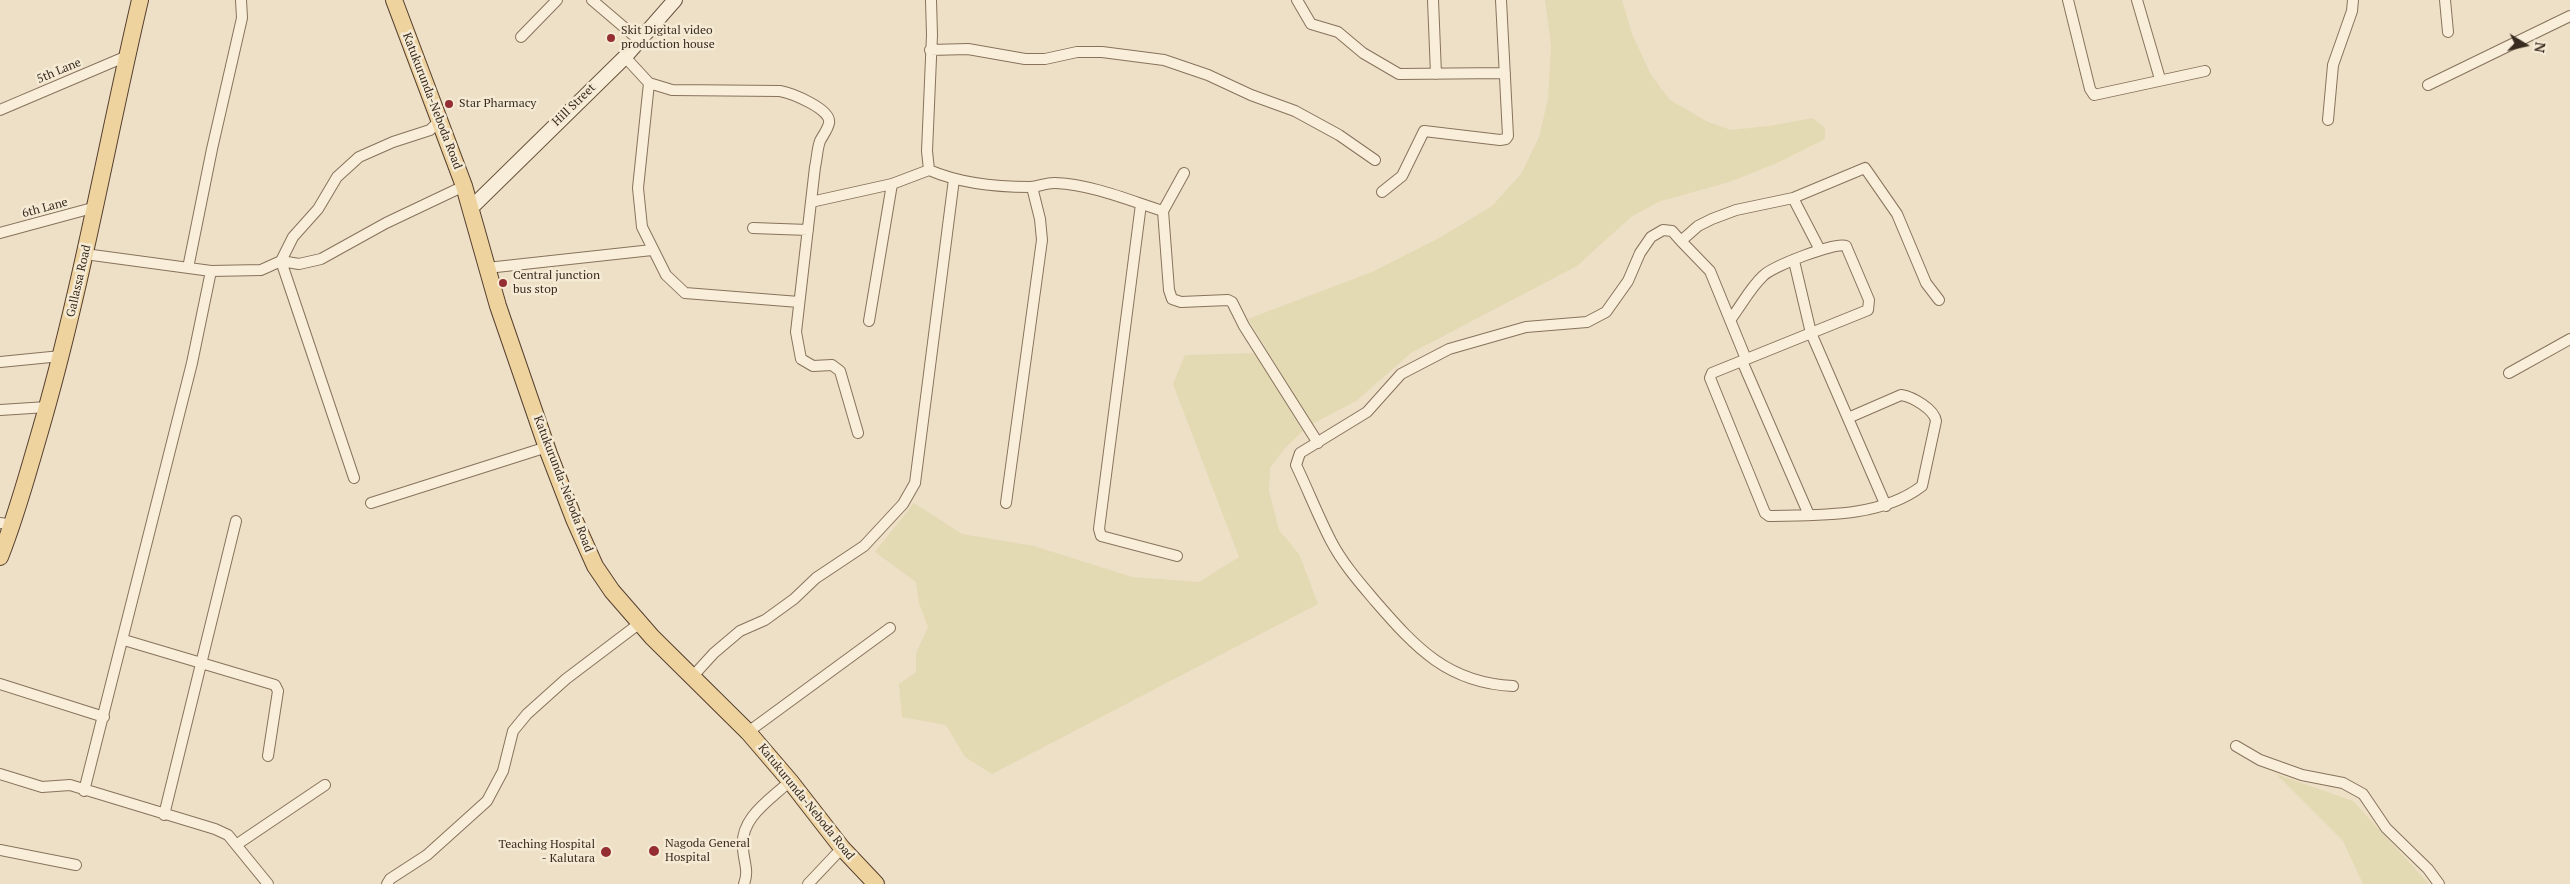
<!DOCTYPE html>
<html>
<head>
<meta charset="utf-8">
<style>
	body { margin:0 }
	#map { position:relative; width:2570px; height:884px; overflow:hidden; background:#ede0c6; font-family:"PT Serif",serif }
	canvas { display:block }
	.north { position:absolute; left:2500px; top:20px; width:50px; height:50px; -webkit-text-stroke:4px #f5ebd5; paint-order:stroke; rotate:99deg; font-size:14px; font-weight:700; line-height:20px; text-align:center; color:#392b1f }
	.north::after { content:''; display:block; margin:auto; width:18px; height:22px; background:#392b1f; clip-path:polygon(50% 0,100% 100%,50% 72%,0 100%) }
</style>
</head>
<body>
<div id="map">
<canvas width="2570" height="884"></canvas>
<div class="north">N</div>
</div>
<script>
const g = document.querySelector('canvas').getContext('2d');
g.lineJoin = 'round';
function paint(path, color) {
  g.fillStyle = color;
  g.fill(path, 'evenodd');
}
function stroke(path, color, width, dash) {
  g.strokeStyle = color;
  g.lineWidth = width;
  g.lineCap = dash ? 'butt' : 'round';
  g.setLineDash(dash || []);
  g.stroke(path);
}
function drawText(font, color, halo, rows, align = 'center') {
  g.font = font + ' "PT Serif",serif';
  g.lineWidth = 5;
  g.setLineDash([]);
  g.textBaseline = 'middle';
  g.strokeStyle = halo;
  g.fillStyle = color;
  for (const [text, x, y, turn = 0] of rows) {
    g.save();
    g.translate(x, y);
    g.rotate((+turn || 0) * Math.PI / 180);
    g.textAlign = isNaN(turn) ? turn : align;
    if (halo) g.strokeText(text, 0, 0);
    g.fillText(text, 0, 0);
    g.restore();
  }
}
paint(new Path2D(`
	M1545,0H1622L1632,34L1651,75L1670,100L1708,122L1731,130L1769,126L1813,118L1825,128V139L1777,163L1729,182L1658,202L1631,217L1577,266L1411,353L1356,401L1312,424L1248,319L1372,272L1441,237L1492,206L1521,174L1539,137L1548,99L1551,46Z
	M1255,353L1303,431L1285,448L1270,468L1269,491L1279,530L1299,554L1318,604L992,774L965,757L946,725L902,717L899,684L916,672V653L928,627L919,603L916,582L875,552L914,503L962,534L1034,546L1132,577L1199,582L1239,557L1173,384L1185,355Z
	M2276,774L2353,801L2429,884H2363L2343,841Z`), '#e3d9b3');
const street = new Path2D(`
	M592,0L639,40
	M931,0L932,35L927,151L929,170C959,183 997,187 1030,187C1039,187 1047,182 1056,183C1093,185 1128,200 1163,211
	M1297,0L1311,24L1338,32L1363,53L1399,74L1505,73
	M1433,0L1436,74
	M2068,0L2090,89L2094,95L2205,71
	M2137,0L2160,79
	M2445,0L2448,32
	M521,37L557,0
	M930,50L968,49L1025,59H1045L1077,52H1102L1164,60L1208,75L1251,95L1295,111L1339,135L1375,160
	M625,57L649,83L672,90L780,91C791,93 832,109 829,123C828,129 823,135 820,141C817,149 817,159 815,167L796,332L801,359L813,366L832,365L840,371L858,433
	M649,83L638,188L642,227L666,275L685,293L799,302
	M2428,85L2570,16
	M0,110L127,56
	M440,120L430,130L393,142L359,157L337,177L318,209L293,237L281,261L299,264L321,259L386,223L464,186
	M2328,120L2333,65L2352,11L2353,0
	M1184,173L1163,211L1169,290L1172,299L1181,302L1228,300L1232,302L1244,326L1318,443
	M1382,192L1402,176L1424,131L1500,140L1506,139L1508,136L1501,0
	M1793,198L1820,250
	M811,202L892,184L929,170
	M1141,204L1099,529L1101,536L1177,556
	M753,228L808,230
	M0,233L96,207
	M1681,241L1710,271L1746,359
	M85,254L211,271L261,270L281,261L354,478
	M1794,261L1811,333L1886,506
	M188,268L212,149L242,18L241,0
	M487,268L652,250
	M1730,320C1741,306 1750,288 1763,276C1771,267 1836,241 1846,246L1869,300L1868,310L1712,373L1710,378L1765,513L1769,516C1819,515 1880,518 1922,486L1936,421C1934,409 1913,397 1901,395L1848,418
	M869,321L892,184
	M1742,361L1809,515
	M0,362L61,356
	M2509,373L2570,339
	M0,410L47,407
	M371,503L547,447
	M1006,503L1042,240L1040,219L1032,187
	M0,523L13,525
	M124,640L275,685L278,691L268,756
	M693,676L714,653L740,631L765,620L794,599L816,578L864,546L903,504L915,483L954,179
	M0,684L104,717
	M1513,686C1448,683 1416,648 1376,602C1360,583 1343,564 1331,541C1318,516 1308,490 1296,465L1300,453L1367,412L1401,374L1449,349L1526,327L1587,322L1606,312L1628,281L1640,253L1651,237L1663,230L1672,231L1681,241L1698,226L1712,219L1736,210L1793,198L1865,168L1897,214L1926,283L1939,300
	M748,732L890,628
	M2236,746L2260,760L2302,775L2343,783L2363,794L2386,828L2428,869L2439,884
	M0,774L42,787L70,785L215,829L228,835L268,884
	M84,791L192,363L211,271
	M164,815L236,521
	M236,845L325,785
	M0,850L76,865
	M387,884L390,879L427,855L487,801L503,771L513,731L527,714L566,679L640,623
	M744,884C749,871 744,863 743,849C739,818 770,800 790,781
	M808,884L842,848`);
const secondary = new Path2D(`
	M471,208L625,57L675,0`);
const primary = new Path2D(`
	M394,0L464,186L498,306L549,454L574,519L595,566L612,591L652,637L748,732L790,781L842,848L876,884
	M0,557C16,517 27,476 39,435C81,292 106,145 140,0`);
stroke(street, '#88725c', 12);
stroke(secondary, '#6a533f', 16);
stroke(primary, '#564030', 18);
stroke(street, '#f8eed9', 10);
stroke(secondary, '#f8eed9', 14);
stroke(primary, '#efd39f', 16);
for (const [x, y, r, color] of [
	[611,38,5,"#952e32"],
	[449,104,5,"#952e32"],
	[503,283,5,"#952e32"],
	[654,851,6,"#952e32"],
	[606,852,6,"#952e32"]
]) {
  const dot = new Path2D();
  dot.arc(x, y, r, 0, 2 * Math.PI);
  g.fillStyle = color;
  g.fill(dot);
  stroke(dot, '#f5ebd5', 2);
}
drawText('12px', '#392b1f', '#f5ebd5', [
	["Skit Digital video",621,31],
	["production house",621,45],
	["Star Pharmacy",459,104],
	["Central junction",513,276],
	["bus stop",513,290],
	["Nagoda General",665,844],
	["Hospital",665,858],
	["Teaching Hospital",595,845,"right"],
	["- Kalutara",595,859,"right"]
], 'left');
drawText('12px', '#392b1f', '#f5ebd5', [
	["5th Lane",59,71,-23],
	["Katukurunda-Neboda Road",432,101,69],
	["Hill Street",574,105,-44],
	["6th Lane",45,208,-15],
	["Gallassa Road",79,281,-77],
	["Katukurunda-Neboda Road",563,484,69],
	["Katukurunda-Neboda Road",806,802,51]
]);
</script>
</body>
</html>
